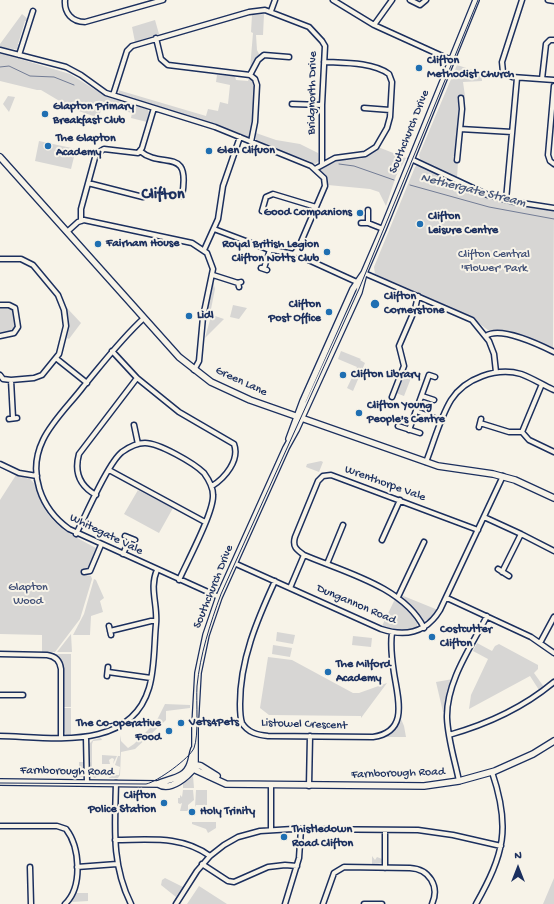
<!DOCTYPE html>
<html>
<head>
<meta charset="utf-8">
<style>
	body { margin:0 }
	#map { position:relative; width:554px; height:904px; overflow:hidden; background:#f7f3e8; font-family:"Gochi Hand",sans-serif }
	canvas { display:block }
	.north { position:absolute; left:498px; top:848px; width:40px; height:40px; -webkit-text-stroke:3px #f7f3e8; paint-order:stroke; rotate:0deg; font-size:11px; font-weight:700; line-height:16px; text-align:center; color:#1b2f5e }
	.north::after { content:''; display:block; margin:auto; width:14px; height:18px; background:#1b2f5e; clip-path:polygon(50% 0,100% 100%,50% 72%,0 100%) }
</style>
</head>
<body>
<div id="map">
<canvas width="554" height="904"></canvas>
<div class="north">N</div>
</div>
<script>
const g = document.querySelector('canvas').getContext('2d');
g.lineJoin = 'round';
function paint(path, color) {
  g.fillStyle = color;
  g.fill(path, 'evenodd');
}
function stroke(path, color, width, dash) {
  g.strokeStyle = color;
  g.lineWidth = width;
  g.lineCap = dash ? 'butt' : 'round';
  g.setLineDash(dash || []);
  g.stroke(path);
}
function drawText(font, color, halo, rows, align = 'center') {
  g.font = font + ' "Gochi Hand",sans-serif';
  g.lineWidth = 4;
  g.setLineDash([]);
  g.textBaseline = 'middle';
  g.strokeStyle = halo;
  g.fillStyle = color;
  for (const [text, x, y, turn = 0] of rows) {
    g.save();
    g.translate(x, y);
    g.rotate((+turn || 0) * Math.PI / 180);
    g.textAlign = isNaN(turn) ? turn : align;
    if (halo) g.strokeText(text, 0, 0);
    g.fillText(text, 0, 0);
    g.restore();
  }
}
paint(new Path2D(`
	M22,14L29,20V22L25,21L18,44L21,45L19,50L0,47V44Z
	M264,14L263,35H256L257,50L260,56L250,69L253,33L251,32L252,15Z
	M155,20L159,34L135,42L132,27Z
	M0,53L70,74L105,96L147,109L149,112L147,122L131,118L132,113L102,105L99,118L73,109L41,90H37L0,81Z
	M457,65L482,73V81L463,82L465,96L457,98L460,109L456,156H453V160L458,162L457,178L420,159L419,155Z
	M217,75L235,76L236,80L248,81L249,78L253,80C257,91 254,127 249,138L212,123L120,96L118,90L206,116L208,109L218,111L220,102L228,104L230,85L216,82Z
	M8,96L15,97L9,112L3,104Z
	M256,133L276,140L300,144L318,153L319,161L315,164L309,161L259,143L256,142Z
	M39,141L76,149L71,169L35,161Z
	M378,147L406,158L396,176L386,206L379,192L370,189L328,185L326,175L320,170L337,159H360L366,156Z
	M418,164C441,177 463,189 488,198C509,205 532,208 554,211L553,348L517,335L488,330L466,314L375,274L374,267L415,167Z
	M213,281L215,289L211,309L207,308Z
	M233,305L247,308L239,319L230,317Z
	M11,307L15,312L17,329L13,333L0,334V308Z
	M66,307L81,323L69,339L67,338L68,325Z
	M212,315L224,319L205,338L211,316Z
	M341,351L361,359L360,360L365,363L353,391L347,388L357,367L338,359Z
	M405,370L413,373L404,396L396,393Z
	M321,461L323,462L319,472L306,467L307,464Z
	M16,475L30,479L33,482C38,489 39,500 44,508C56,529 76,537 96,548L88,569L82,571L83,574L91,576L92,579L80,619L55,652H42V635L0,634V500Z
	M138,490L173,508L159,533L124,514Z
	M94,579L96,580L104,598L100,601L103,612L91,616L90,635H73L84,614Z
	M401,595L438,610L431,618L424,621Z
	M395,599L406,607L418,622L417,627C406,633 393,632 382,626Z
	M277,632L295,635L293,644L276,641Z
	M71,634L72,652H57Z
	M353,636L372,638L371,647L352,645Z
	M477,643L492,651L495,646L499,644L538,665V669L534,673L544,687L539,690L530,676L469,709L471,695L488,659L473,651Z
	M273,645L292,648L290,657L272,654Z
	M53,654H71V707H63C63,691 69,664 53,654Z
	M268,657L292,660L353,693H359L387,683L361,718V716L269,715L260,708Z
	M453,679L448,692L444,712H443L436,682Z
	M165,704L190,705V708L166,711V720L135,749L121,752L120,775L118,778H109L110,775H119L120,767L115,765L118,756H120V735L121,741L128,748L134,744L156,722Z
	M63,708H71V735H66L63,730Z
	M401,719L404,726L406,737H387L396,729Z
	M101,738L102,740L93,741L92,744V774L100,776L94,778L90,773L89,744L93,740Z
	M102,755L117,756L113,764L114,759L112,758L109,760L110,764H102Z
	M79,762H84L83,777H79Z
	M193,776L194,788H183V784Z
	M183,790H193L194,800L188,805V811H180L182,803L180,804L178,803V798H180V795L182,797Z
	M196,790H207V805H196L195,807Z
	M192,822H216V828L208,833L206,829L192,824Z
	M372,856L375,860L377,857L382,859V863L372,865Z
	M165,878L183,887L176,897L161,885L162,880Z
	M554,878V904H543Z
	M199,886L227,904H187Z
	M76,893H88V901L72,902Z`), '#d7d6d4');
stroke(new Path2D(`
	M0,67L9,66L30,76L54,77L74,85
	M339,164L354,166L394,180
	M410,185L489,207L554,219`), '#727c95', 1);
const street = new Path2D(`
	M65,0C64,13 72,22 85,22L163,0
	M333,0L374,25L451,60
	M410,0L420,5L426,0
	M522,0L502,62L503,72L512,77L554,80
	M548,0L554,1
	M271,11L275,0
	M374,25L392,0
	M156,38L161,59L168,65L250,75L255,79L257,85L255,122L251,142
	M0,50L66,67L81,75L106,93L215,127L311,166L324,178L325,186L298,249L294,254L267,249L214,229
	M19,55L33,11
	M250,75L258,60L264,55L289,57
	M542,79L546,44L550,40H554
	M554,86L548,155L550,161L554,164
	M113,95L127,51L132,46L249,12L265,10L309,27L322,41L325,46L322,105V164
	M292,104L322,105
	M364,108L390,110
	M460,129L512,132
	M140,151C162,170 191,145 182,196
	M411,159L488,195L515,202L554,208
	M457,160L462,109L461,98
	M315,169L335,158L365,154L376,147L387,128L390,117L392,82L389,74C372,62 344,63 324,62
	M88,183L143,197
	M506,200L517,78
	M368,210V223L383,229
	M262,211L266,197L273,194L316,207
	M81,221V209L96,154L104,149L138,153L142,148L154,108
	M361,223H368
	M67,232L78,222L84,220L192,243L207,253L213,269L203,317L199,361L194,370
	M204,250L218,219L223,186L240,137
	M296,252L302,257L359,283
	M0,259H21L33,265L58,295L64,310L66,326L59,354L42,375L34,378L11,380L3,379L0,375
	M261,268L267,270
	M264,268L270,250
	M364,273L472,320L489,341L494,354L496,372
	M213,275L238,283
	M239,287L238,283L241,282
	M0,305H9L15,308L18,327L14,333L0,336
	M144,318C121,339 103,363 83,387C70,404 52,421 43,440C27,473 41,509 69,529L219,597
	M486,336C500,326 540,345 554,352
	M112,351L137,378L179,412L234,444C240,460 225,478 212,486
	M57,359L87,383
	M11,380L13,418
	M422,396L434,400
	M392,397L404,366L399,346L415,309L418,296
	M416,411L442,421
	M9,419L17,418
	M480,423L509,432H522
	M134,425L138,444
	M398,426L420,433
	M479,427L481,419
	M409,430L429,375L435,377
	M522,432L542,384
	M522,432L529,440L554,452
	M426,462C434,442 440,418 451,400C465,378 497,367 521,374C532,378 543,385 554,390
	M0,464L19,473L37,476
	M109,470L205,522
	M96,495C80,486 74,472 79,454L137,378
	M484,517L521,534L554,551
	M76,534C86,515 108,463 122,452C129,447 137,443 145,443C159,443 194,463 204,473C209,480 213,487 213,495C214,512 187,562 179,580
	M125,536L135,540
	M382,540L400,500
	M123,554L130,538
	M234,563L381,629C405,637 426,633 440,610L503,476
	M327,564L343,525
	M498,569L509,576
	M84,572L90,571L101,545
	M502,572L521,534
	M275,581C257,620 240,660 240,704C240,710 240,717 242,723C248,733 258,735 268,736L373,737C409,732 398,699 394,673C392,660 390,646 392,633
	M290,588L304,555
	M398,597L424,542
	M447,598L531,637L554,653
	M109,626L111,635
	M424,628C404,587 344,572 304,555C297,550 292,547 295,537L318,481L323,476L331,475L478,530
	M110,631L151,621H156
	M540,643L554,617
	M0,654L47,655C55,656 60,661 61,669V737
	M108,672L151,678
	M107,676L108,667
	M0,695H23
	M449,735C488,724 523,708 554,682
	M0,736C51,737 130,752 149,688C155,668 154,644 156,624C158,605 149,588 157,570
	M86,737L87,783
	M459,781C455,761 448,740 447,718C446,682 471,647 487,616
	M116,783C115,826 111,864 131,904
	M271,785V829
	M309,786L310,736
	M0,826H57L66,829C80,847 83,887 65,904
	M115,840C149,840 181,835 210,856
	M202,864L228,881L234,882L268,867L285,865L297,866
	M30,867L31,904
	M77,867L117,864
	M385,868V830
	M176,904L197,871L210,856L224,845L238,837L260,831L293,829L418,830L453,835L501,846
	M285,904L299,858L301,829
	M323,904L334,873L344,867L410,868C429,869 440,886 432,904
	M364,904H382
	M476,904C504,854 511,828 492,772`);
const secondary = new Path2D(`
	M0,157L179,357L211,382L250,400L438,466L493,474L515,480L554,498
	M289,439L303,401L353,289L364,273L383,229L476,0
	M193,764L201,766L217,776
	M189,767L226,784L424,786L459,781L495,771L533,754L554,741
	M0,782L158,784C170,778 185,779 190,764C192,759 192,754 194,749
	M158,784C171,792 188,776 195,767V726L198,673L206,635L219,597L286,448L296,430L359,292L364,273`);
stroke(street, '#1b2f5e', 7);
stroke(secondary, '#1b2f5e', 8);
stroke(street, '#f7f3e8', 4);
stroke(secondary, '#f7f3e8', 5.5);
stroke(new Path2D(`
	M0,783L146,784C157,782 190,758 194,748C199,735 196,702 197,686C200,655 210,624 221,594L359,289L478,0`), '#1b2f5e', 1);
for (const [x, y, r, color] of [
	[419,68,4,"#1f6fb2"],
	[45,114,4,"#1f6fb2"],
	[48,146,4,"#1f6fb2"],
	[209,151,4,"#1f6fb2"],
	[360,213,4,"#1f6fb2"],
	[420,224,4,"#1f6fb2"],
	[98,244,4,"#1f6fb2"],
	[327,252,4,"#1f6fb2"],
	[375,304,5,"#1f6fb2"],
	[329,312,4,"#1f6fb2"],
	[189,316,4,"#1f6fb2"],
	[343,375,4,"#1f6fb2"],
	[359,413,4,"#1f6fb2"],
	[432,637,4,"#1f6fb2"],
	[328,672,4,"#1f6fb2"],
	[181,723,4,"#1f6fb2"],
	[169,731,4,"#1f6fb2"],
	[164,803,4,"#1f6fb2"],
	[192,812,4,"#1f6fb2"],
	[284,837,4,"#1f6fb2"]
]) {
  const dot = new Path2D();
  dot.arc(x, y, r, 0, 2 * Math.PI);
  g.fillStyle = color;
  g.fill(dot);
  stroke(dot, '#f7f3e8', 1.5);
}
drawText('bold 12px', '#1b2f5e', '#f7f3e8', [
	["Clifton",427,61],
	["Methodist Church",427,75],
	["Glapton Primary",53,107],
	["Breakfast Club",53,121],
	["The Glapton",56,139],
	["Academy",56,153],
	["Glen Clifuon",217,151],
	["Good Companions",352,213,"right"],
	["Clifton",428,217],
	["Leisure Centre",428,231],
	["Fairham House",106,244],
	["Royal British Legion",319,245,"right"],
	["Clifton Notts Club",319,259,"right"],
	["Clifton",384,297],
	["Cornerstone",384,311],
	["Clifton",321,305,"right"],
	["Post Office",321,319,"right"],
	["Lidl",197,316],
	["Clifton Library",351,375],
	["Clifton Young",367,406],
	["People's Centre",367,420],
	["Costcutter",440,630],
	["Clifton",440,644],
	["The Milford",336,665],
	["Academy",336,679],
	["Vets4Pets",189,723],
	["The Co-operative",161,724,"right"],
	["Food",161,738,"right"],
	["Clifton",156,796,"right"],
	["Police Station",156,810,"right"],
	["Holy Trinity",200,812],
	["Thistledown",292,830],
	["Road Clifton",292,844]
], 'left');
drawText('12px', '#1b2f5e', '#f7f3e8', [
	["Bridgnorth Drive",313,93,-89],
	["Southchurch Drive",410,132,-68],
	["Green Lane",241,382,25],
	["Wrenthorpe Vale",385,484,20],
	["Whitegate Vale",106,535,26],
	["Southchurch Drive",214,587,-68],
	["Dungannon Road",356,605,23],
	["Listowel Crescent",304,725,2],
	["Farnborough Road",67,772,1],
	["Farnborough Road",398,774,-2]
]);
drawText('12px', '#415076', '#f7f3e8', [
	["Clifton Central",494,255],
	["'Flower' Park",494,269],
	["Glapton",28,588],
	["Wood",28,602]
]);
drawText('italic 13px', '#465679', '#f7f3e8', [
	["Nethergate Stream",473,191,14]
]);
drawText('bold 16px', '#1b2f5e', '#f7f3e8', [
	["Clifton",163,196]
]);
</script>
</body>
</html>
